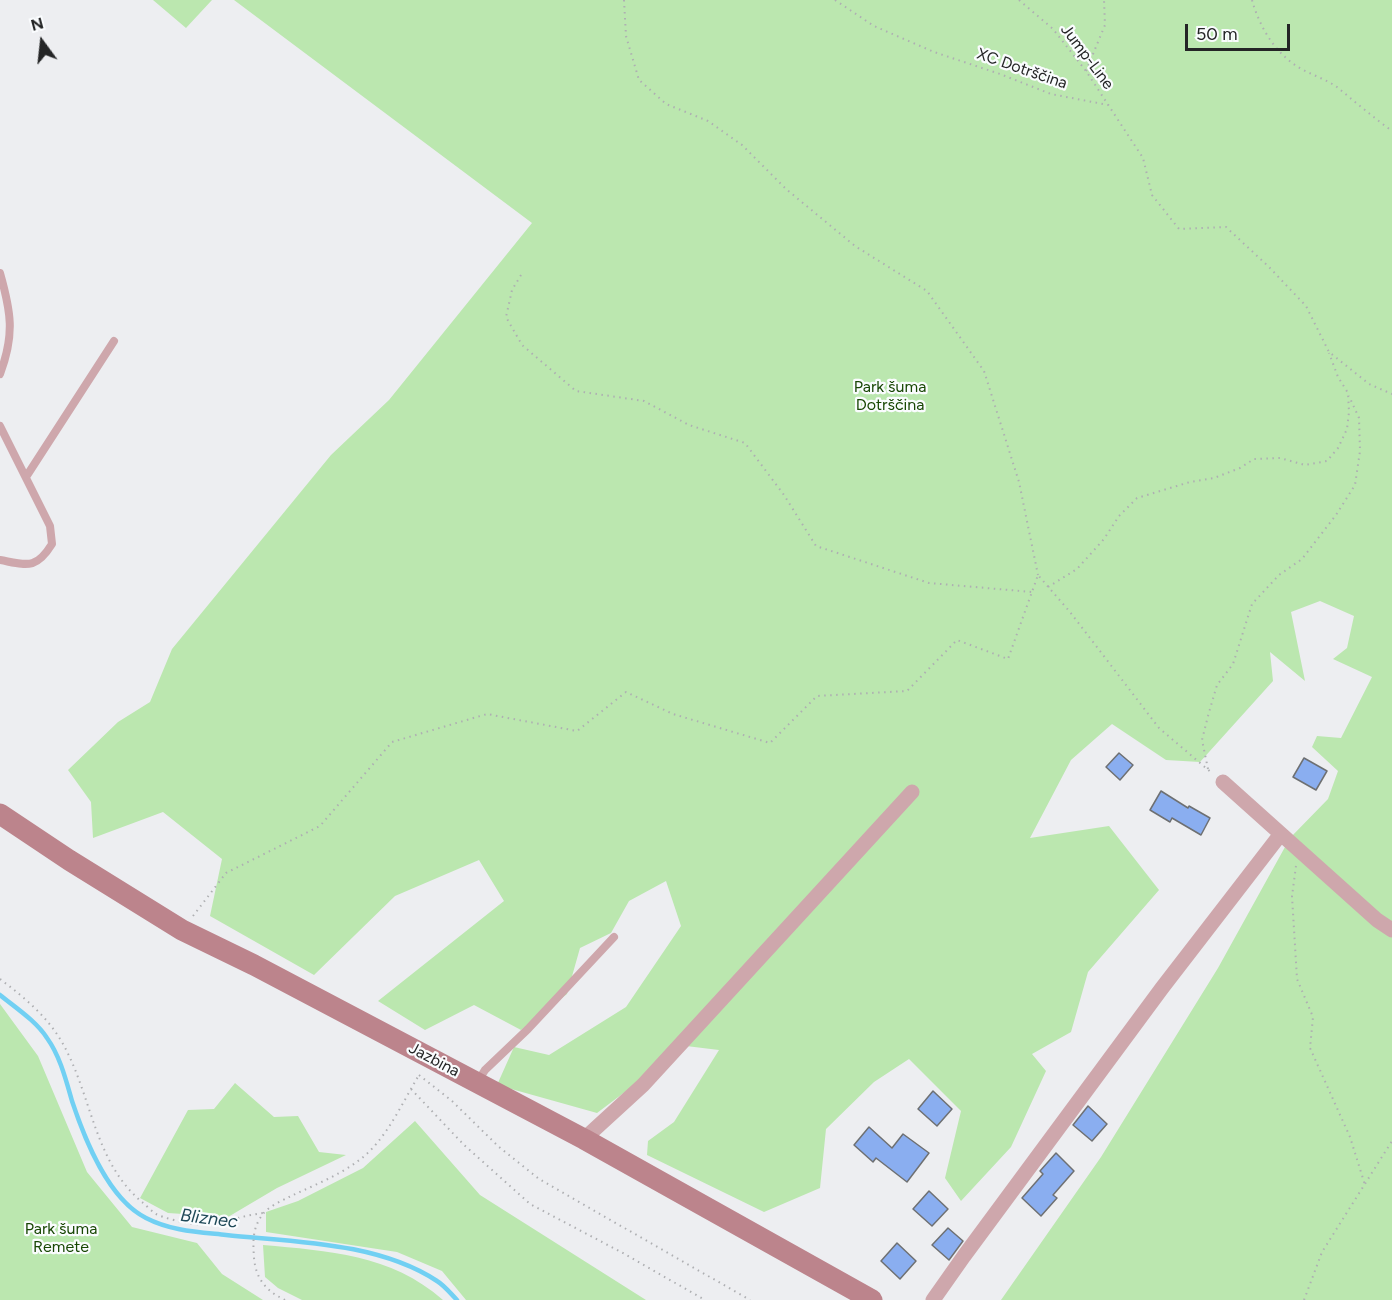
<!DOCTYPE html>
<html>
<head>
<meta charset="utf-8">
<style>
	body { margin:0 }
	#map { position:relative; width:1392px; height:1300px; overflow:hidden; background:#edeef1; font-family:Figtree,sans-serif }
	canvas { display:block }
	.north { position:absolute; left:12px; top:12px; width:60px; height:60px; -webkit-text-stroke:4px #fafcfe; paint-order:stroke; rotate:345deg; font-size:16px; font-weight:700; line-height:24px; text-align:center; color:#242526 }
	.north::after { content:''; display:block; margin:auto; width:21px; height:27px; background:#242526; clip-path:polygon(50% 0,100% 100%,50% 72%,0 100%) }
	.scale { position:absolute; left:1185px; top:24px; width:105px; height:27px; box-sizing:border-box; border:3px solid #242526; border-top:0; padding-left:8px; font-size:18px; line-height:21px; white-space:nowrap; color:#242526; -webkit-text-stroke:4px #fafcfe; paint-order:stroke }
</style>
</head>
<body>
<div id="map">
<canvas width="1392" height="1300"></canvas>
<div class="north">N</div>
<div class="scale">50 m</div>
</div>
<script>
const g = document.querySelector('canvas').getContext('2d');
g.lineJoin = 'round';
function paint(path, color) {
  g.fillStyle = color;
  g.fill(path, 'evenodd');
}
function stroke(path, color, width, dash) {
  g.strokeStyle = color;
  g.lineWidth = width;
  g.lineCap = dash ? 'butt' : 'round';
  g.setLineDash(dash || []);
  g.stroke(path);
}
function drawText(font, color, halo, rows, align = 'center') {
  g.font = font + ' Figtree,sans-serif';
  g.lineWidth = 4.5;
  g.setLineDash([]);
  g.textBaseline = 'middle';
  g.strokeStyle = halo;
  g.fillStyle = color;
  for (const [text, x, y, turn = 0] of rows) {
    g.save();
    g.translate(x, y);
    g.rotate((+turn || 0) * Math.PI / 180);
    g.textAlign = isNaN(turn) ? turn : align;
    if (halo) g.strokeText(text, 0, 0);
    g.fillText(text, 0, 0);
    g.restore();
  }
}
paint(new Path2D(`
	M153,0H212L186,28Z
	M234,0H1392V1300H1001L1101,1157L1218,968L1290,838L1328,799L1338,771L1312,747L1317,736L1341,738L1372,677L1333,659L1347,648L1354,616L1320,601L1291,612L1305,681L1270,652L1273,681L1200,762L1166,760L1112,724L1071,760L1030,838L1109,826L1159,890L1088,972L1071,1032L1032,1054L1046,1071L1011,1147L961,1201L945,1178L961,1111L909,1059L874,1082L826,1129L820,1188L764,1212L647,1155L648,1141L674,1122L719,1050L686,1046L597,1113L497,1085L514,1047L549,1055L626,1007L681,926L666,881L629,901L611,933L580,948L567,994L521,1030L474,1005L425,1030L378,1001L504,901L479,860L395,896L314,975L210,916L222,859L163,812L93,838L91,802L68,770L118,722L150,702L172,649L331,455L389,400L532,223Z
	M0,1004L38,1056L87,1172L132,1227L197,1243L222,1274L263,1300H0Z
	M235,1083L274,1117L298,1116L319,1152L346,1155L277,1188L228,1217L168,1213L140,1198L188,1110L214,1109Z
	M415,1121L480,1195L646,1300H466L442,1271L397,1252L266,1232V1212L298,1201L363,1168Z
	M263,1245C328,1251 391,1254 443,1300H302L278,1288L265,1277Z`), '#bbe7af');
stroke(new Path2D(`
	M0,995C16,1008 36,1021 47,1038C60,1056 66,1080 72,1101C85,1140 108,1199 146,1218C171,1231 198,1232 226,1235C294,1242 378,1242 437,1281C445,1286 451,1294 457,1300`), '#71d0f3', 4.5);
const building = new Path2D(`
	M1119,753L1133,765L1120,780L1106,767Z
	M1304,758L1327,771L1316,790L1293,777Z
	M1161,791L1188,808L1189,806L1210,818L1201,835L1172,818L1170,822L1150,810Z
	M933,1091L952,1109L937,1126L918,1109Z
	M1088,1106L1107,1124L1092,1141L1073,1125Z
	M869,1127L892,1148L903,1134L929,1153L907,1182L876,1158L873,1162L854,1145Z
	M1056,1153L1074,1171L1053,1195L1057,1198L1041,1216L1022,1198L1043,1174L1040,1171Z
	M929,1191L948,1209L932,1226L913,1209Z
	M948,1228L963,1241L949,1260L932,1245Z
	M897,1243L916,1261L900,1279L881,1261Z`);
paint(building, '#8aaef0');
stroke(building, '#6e7072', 1.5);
stroke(new Path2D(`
	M624,0L626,36L639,80L666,104L708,121L742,145L786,189L855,246L927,291L984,371L1019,482L1038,575
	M835,0L874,26L934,52L1000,74L1051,94L1108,105
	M1019,0L1053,29L1086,71L1143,158L1152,195L1179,229L1226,227L1269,267L1306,306L1329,352L1369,384L1392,394
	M1252,0C1259,25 1273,50 1295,65C1308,74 1324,78 1337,87C1355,102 1373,117 1392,131
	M1086,71L1105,25L1104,0
	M521,275L512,290L506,317L522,345L576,391L644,401L689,425L745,443L784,495L816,546L929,583L1032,592
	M1048,587L1077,569L1104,539L1119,516L1137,498L1190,482L1214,478L1240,468L1254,459L1280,458L1305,465L1327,461L1338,448L1347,429L1349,412L1348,393L1338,377L1329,353
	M1208,769L1202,740L1208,716L1217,685L1233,664L1252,604L1279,575L1302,559L1336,515L1355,485L1360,451L1359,418L1349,396
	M1296,866L1292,896L1297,979L1313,1017L1310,1048L1350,1137L1365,1185
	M193,916L226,873L320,826L392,742L487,714L577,731L626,692L673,714L770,743L817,696L907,691L957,640L1008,659L1038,575L1070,612L1159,728L1213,774
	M0,979C25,998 48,1017 63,1044C92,1096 94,1162 142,1202C146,1205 151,1211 156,1214C164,1218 177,1221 187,1223C212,1228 238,1216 263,1213
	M419,1075L452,1101L499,1147L539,1179L750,1300
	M411,1089L464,1145L530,1204L621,1252L705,1300
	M285,1300C266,1291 256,1279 254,1258C253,1242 252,1228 263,1214C268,1207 281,1201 289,1197C312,1186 338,1176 358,1161C386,1141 402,1103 419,1075
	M1304,1300L1322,1252L1392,1141`), '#aeafb2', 2, [1.5, 4.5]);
stroke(new Path2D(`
	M0,273C11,312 15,334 0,374
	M0,426L50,526L52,544C36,570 27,565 0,560
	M26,477L114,341
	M478,1081L485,1070L528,1029L614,937`), '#cea7ac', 8);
stroke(new Path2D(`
	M1223,782L1377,920L1392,930
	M584,1139L643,1085L912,792
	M933,1300L964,1256L1162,988L1280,835`), '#cea7ac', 15);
stroke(new Path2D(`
	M0,814L69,860L182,930L254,965L584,1139L872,1300`), '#bc848c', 21);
drawText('16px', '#242526', '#fafcfe', [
	["Jump-Line",1087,57,53],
	["XC Dotrščina",1022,69,19],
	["Jazbina",434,1060,28]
]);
drawText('16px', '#184704', '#fafcfe', [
	["Park šuma",890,387],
	["Dotrščina",890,405],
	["Park šuma",61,1229],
	["Remete",61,1247]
]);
drawText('italic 18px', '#1f4958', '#fafcfe', [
	["Bliznec",209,1219,7]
]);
</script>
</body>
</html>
